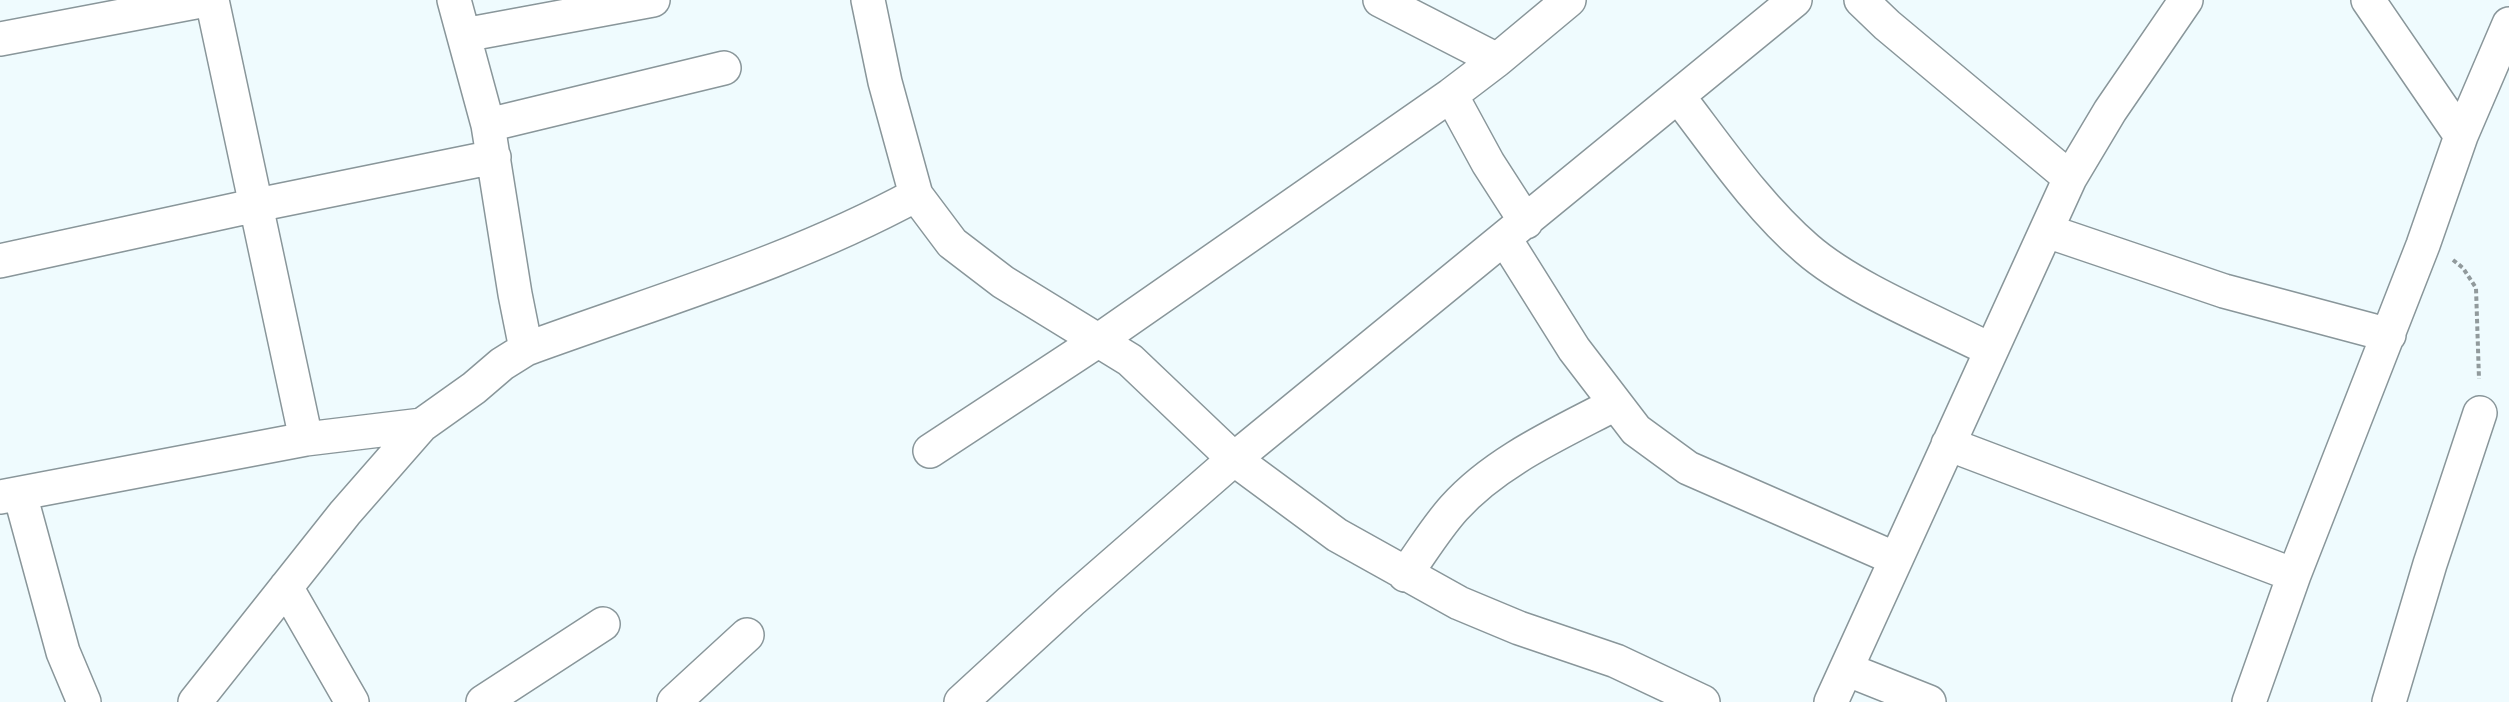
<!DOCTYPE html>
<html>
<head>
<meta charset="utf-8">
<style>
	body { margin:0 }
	canvas { display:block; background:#effbfe }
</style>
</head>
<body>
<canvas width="2509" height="702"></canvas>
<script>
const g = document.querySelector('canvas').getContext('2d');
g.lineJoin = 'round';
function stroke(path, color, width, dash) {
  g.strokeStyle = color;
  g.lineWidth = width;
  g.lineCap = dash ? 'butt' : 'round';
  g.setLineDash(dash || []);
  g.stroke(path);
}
const minor = new Path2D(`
	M212,0L306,439
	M868,0L885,82L916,195L952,243L1003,282L1130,360L1234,459L1337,535L1459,603L1519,628L1616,661L1703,702
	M1380,0L1497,60L1569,0
	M1861,0L1887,25L2070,178
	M2368,0L2461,136
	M464,35L653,0
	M0,39L206,0
	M1497,60L1451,95L1488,163L1526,222
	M1678,96C1718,148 1757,206 1807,249C1853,289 1936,322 1991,350
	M488,125L724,68
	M2047,231L2224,291L2389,335
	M1505,239L1574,349L1636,430L1688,468L1896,559
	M0,261L257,205L494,157
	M526,349C660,300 790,263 916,195
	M1948,444L2294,575
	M930,451L1099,340L1451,95
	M20,494L63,652L84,702
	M0,497L306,439L422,425
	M1405,575C1421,553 1436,528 1454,508C1496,461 1560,433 1615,404
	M286,587L352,702
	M1846,669L1929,702
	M195,702L345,513L422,425L474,388L502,364L526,349L515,294L488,125L454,0
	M483,702L603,624
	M674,702L747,635
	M961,702L1071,601L1234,459L1795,0
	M1831,702L2070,178L2110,111L2186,0
	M2249,702L2294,575L2423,245L2461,136L2509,24
	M2389,702L2430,564L2480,413`);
stroke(minor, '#89969a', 36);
stroke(new Path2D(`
	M2453,260L2463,268L2476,288L2479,379`), '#919a9c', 4, [4.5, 3]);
stroke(minor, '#fff', 33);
</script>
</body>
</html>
